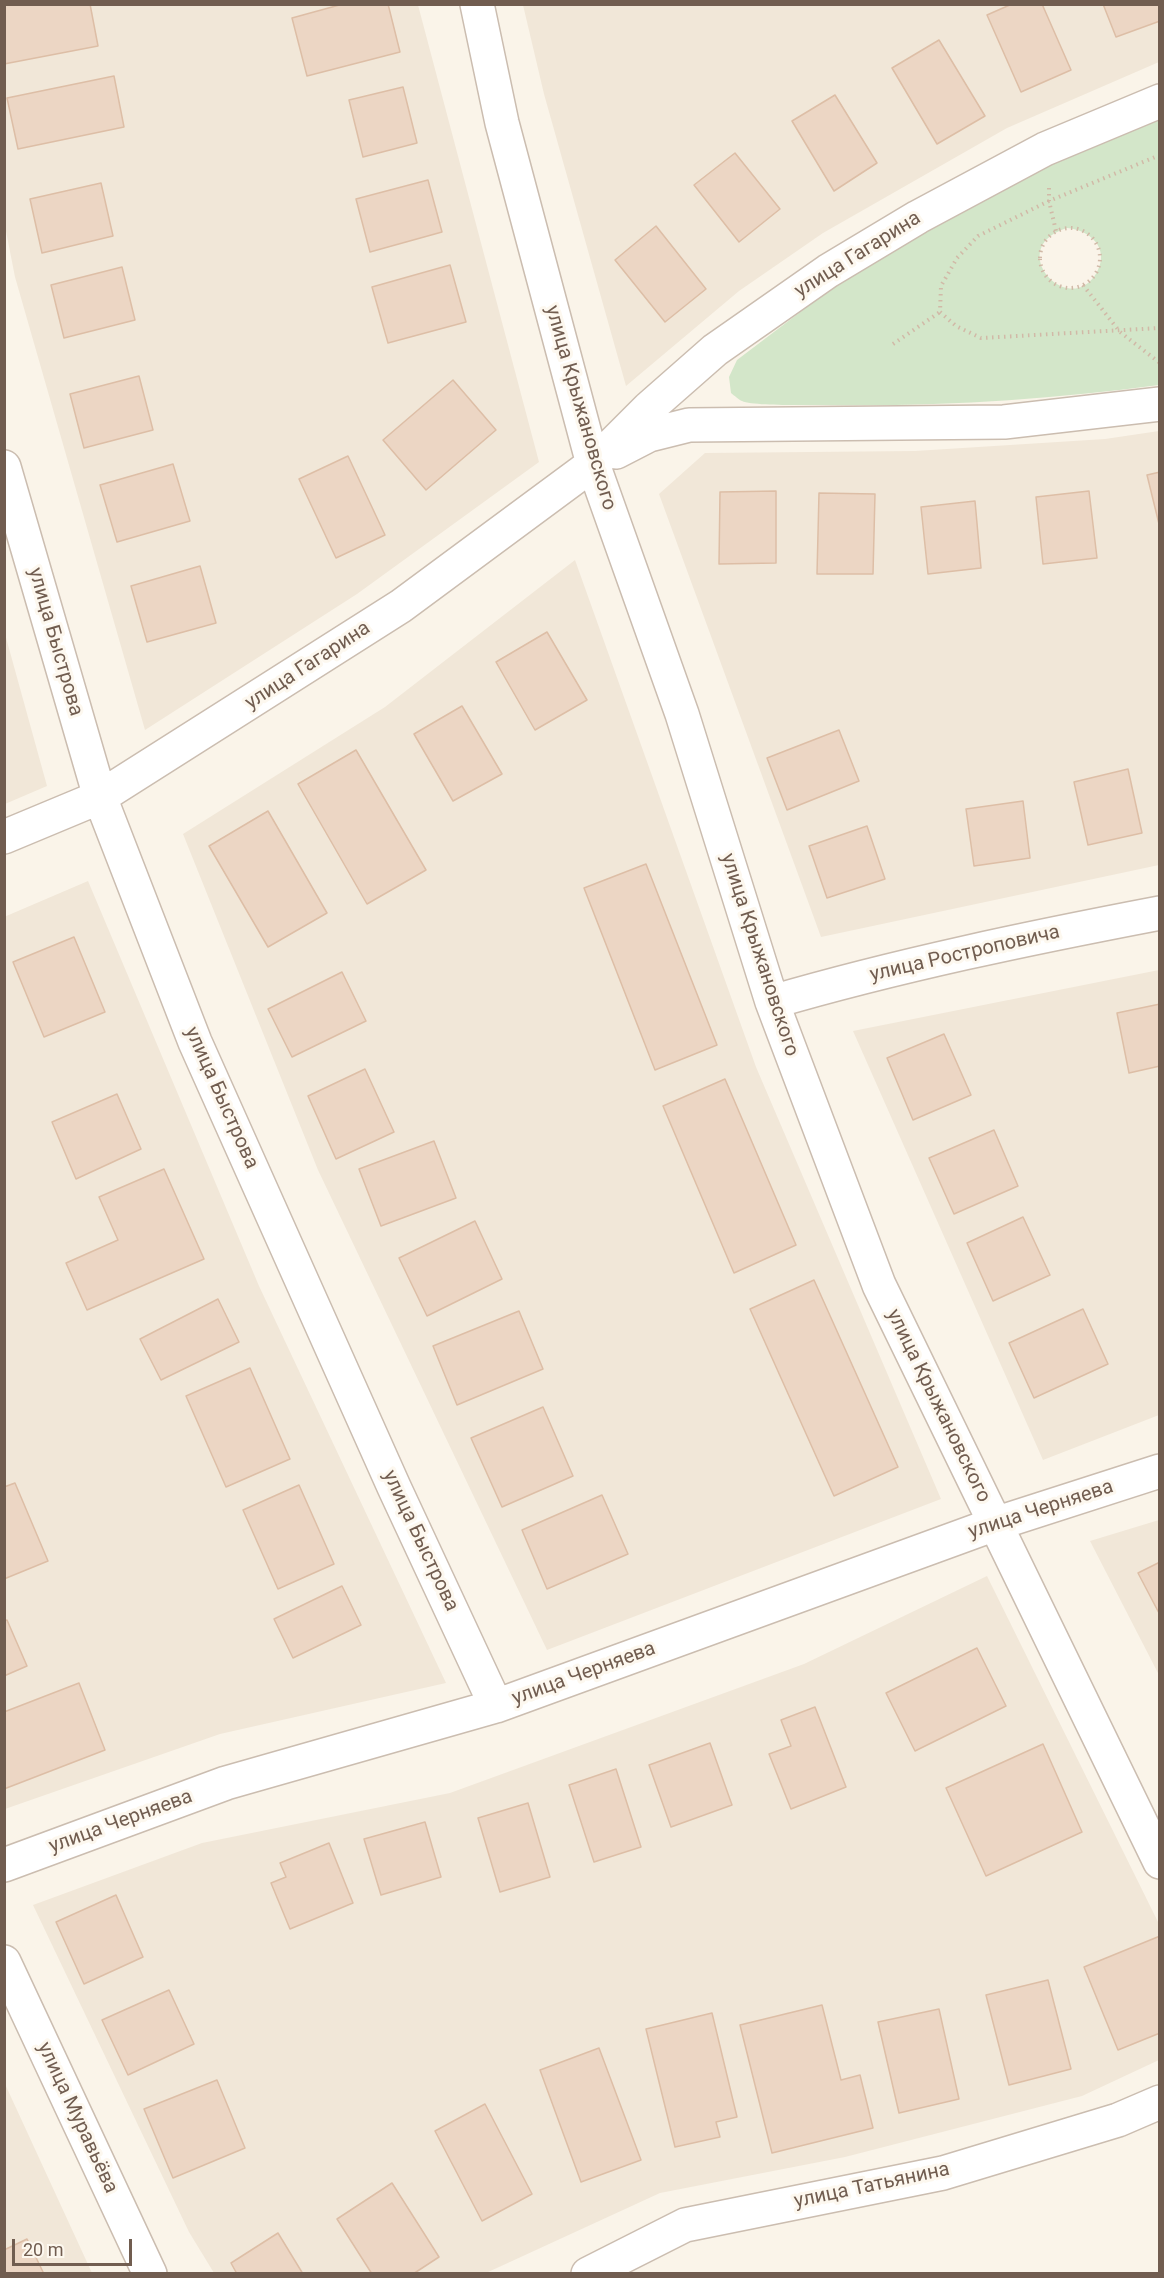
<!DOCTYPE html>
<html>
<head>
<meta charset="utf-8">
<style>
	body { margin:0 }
	#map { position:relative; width:1164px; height:2278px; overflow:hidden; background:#faf4e9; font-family:Roboto,sans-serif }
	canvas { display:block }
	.frame { position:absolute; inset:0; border:6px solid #715d50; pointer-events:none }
	.scale { position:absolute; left:12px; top:2239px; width:120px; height:27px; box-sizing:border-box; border:3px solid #715d50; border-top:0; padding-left:8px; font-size:18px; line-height:21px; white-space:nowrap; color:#715d50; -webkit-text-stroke:4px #fdf8ef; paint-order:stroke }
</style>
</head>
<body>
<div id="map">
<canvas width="1164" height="2278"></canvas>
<div class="frame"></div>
<div class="scale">20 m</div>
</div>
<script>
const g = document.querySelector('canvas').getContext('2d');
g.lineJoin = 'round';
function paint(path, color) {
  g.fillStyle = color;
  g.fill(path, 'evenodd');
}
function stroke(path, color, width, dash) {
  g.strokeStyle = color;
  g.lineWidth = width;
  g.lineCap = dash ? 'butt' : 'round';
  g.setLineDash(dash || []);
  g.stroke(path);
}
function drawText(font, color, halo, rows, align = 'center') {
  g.font = font + ' Roboto,sans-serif';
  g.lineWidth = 6;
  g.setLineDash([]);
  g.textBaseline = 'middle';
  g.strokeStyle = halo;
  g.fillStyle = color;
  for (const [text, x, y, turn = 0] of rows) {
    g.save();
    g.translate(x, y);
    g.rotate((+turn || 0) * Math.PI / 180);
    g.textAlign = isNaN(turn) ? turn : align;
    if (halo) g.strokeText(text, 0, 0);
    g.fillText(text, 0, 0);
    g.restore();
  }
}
paint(new Path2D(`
	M4,5H418L539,462L357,594L145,730L15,277L5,226Z
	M523,5H1159V62L1007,128L823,233L739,291L626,386L544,94Z
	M1159,431V865L821,937L659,494L705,453L915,451L1105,439Z
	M575,560L756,1067L941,1499L547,1650L318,1170L183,834L385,707Z
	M5,634L47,786L5,804H4Z
	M88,881L259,1286L446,1683L220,1734L5,1809L4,917Z
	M1159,970V1415L1043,1460L853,1031Z
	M1159,1520V1675L1090,1541Z
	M987,1576L1159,1924V2060L1082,2096L845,2157L660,2193L486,2273H214L189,2232L33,1905L202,1843L450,1793L804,1664Z
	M5,2084L92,2273H5Z`), '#f1e7d8');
paint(new Path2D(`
	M1159,117V385C1046,400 934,407 819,405C804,405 753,406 742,401C739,400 735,396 731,393L729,377L737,360L849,275L1049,163ZM1067,228C1090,230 1110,248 1097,272C1070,321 1002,248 1067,228Z`), '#d3e6c9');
const building = new Path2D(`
	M90,4L98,46L4,64V5Z
	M343,4H388L400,52L307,76L292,18Z
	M1012,4H1042L1071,70L1021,92L987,15Z
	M1103,4H1160V21L1116,37Z
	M939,40L985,116L937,144L892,68Z
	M114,76L124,127L18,149L7,98Z
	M403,87L417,143L363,157L349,100Z
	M835,95L877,163L834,191L792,121Z
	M735,153L780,209L739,242L694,185Z
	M428,180L442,232L370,252L356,199Z
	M101,183L113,236L42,253L30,199Z
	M656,226L706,289L665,322L615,260Z
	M450,265L466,322L388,343L372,287Z
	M122,267L135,320L64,338L51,285Z
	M139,376L153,430L84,448L70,394Z
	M453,380L496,430L426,490L383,440Z
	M348,456L385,535L336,558L299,479Z
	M173,464L190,521L117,542L100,485Z
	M1160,472V528L1147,475Z
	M776,491V563L719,564L720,492Z
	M1089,491L1097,558L1043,564L1036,497Z
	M819,493L875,494L873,574H817Z
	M975,501L981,568L928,574L921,507Z
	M200,566L216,623L147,642L131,586Z
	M547,632L587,700L535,730L496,662Z
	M462,706L502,774L453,801L414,734Z
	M839,730L859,781L787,810L767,758Z
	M356,750L426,870L367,904L298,784Z
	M1128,769L1142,833L1088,845L1074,782Z
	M1023,801L1030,858L974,866L966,809Z
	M268,811L327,913L268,947L209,846Z
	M867,826L885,879L827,898L809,846Z
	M646,864L717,1045L655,1070L584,888Z
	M74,937L105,1012L44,1037L13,962Z
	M342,972L366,1021L292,1057L268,1009Z
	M1160,1004V1066L1129,1073L1117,1013Z
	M944,1034L971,1095L913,1120L887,1058Z
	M365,1069L394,1132L336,1159L308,1096Z
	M725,1079L796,1245L734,1273L663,1106Z
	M117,1094L141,1149L76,1179L52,1122Z
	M994,1130L1018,1186L954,1214L929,1158Z
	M434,1141L456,1198L381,1226L359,1169Z
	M164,1169L204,1259L87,1310L66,1263L118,1240L99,1197Z
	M1023,1217L1050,1275L993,1301L967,1243Z
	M475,1221L502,1279L427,1316L399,1258Z
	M814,1280L898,1467L834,1496L750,1309Z
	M218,1299L239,1342L161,1380L140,1339Z
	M1083,1309L1108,1364L1034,1398L1009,1343Z
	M519,1311L543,1369L457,1405L433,1346Z
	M250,1368L290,1459L226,1487L186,1396Z
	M543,1407L573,1476L502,1507L471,1438Z
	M15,1483L48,1561L4,1579V1487Z
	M299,1485L334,1564L278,1589L243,1510Z
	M602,1495L628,1554L547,1589L522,1530Z
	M1160,1562V1615L1138,1573Z
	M342,1586L361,1625L293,1658L274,1619Z
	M7,1620L27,1666L4,1676V1621Z
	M977,1648L1006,1706L915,1751L886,1693Z
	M79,1683L105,1750L4,1789V1712Z
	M815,1707L846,1787L791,1809L769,1754L791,1746L781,1720Z
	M710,1743L732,1805L671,1827L649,1765Z
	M1043,1744L1082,1832L986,1876L946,1788Z
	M616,1769L641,1847L594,1862L569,1785Z
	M528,1803L550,1877L500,1892L478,1818Z
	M425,1822L441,1877L381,1895L364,1839Z
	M329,1843L353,1903L290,1929L271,1883L286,1877L280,1863Z
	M116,1895L143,1957L84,1984L56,1922Z
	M1160,1936V2033L1118,2050L1084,1967Z
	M1048,1980L1071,2069L1009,2085L986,1995Z
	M169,1990L194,2044L128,2075L102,2020Z
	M822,2005L841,2080L860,2075L873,2128L772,2153L740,2025Z
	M939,2009L959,2099L899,2113L878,2022Z
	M712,2013L737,2117L716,2122L720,2137L675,2147L646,2029Z
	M599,2048L641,2160L581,2182L540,2070Z
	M217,2080L245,2148L173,2178L144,2109Z
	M485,2104L532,2194L482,2221L435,2131Z
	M392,2183L439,2257L413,2274H372L337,2219Z
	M278,2233L303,2274H237L231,2263Z
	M27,2239L44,2274H4V2250Z`);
paint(building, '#ecd6c4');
stroke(building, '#ddbea6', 1.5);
const street = new Path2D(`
	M477,4L502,123L593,464L682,714L772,1002L879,1285L1160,1862
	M616,452L649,435L689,425L1004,422L1160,404
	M4,467L100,797L195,1042L394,1487L496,1706
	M4,837L100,797L401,606L593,464L649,408L715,350L828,271L918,217L1045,149L1160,101
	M772,1002C899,965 1029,938 1160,913
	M4,1865L226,1783L496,1706L995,1524L1160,1471
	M4,1962L150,2274
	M588,2274L685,2225L943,2173L1118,2120L1160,2102`);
stroke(street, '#cbbdb0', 36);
stroke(new Path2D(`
	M1160,155L1049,201L978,236L957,258L941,286L940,312L956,326L981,338L1160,328
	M1049,188V201L1056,231
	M1040 258a30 30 0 1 1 60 0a30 30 0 1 1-60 0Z
	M1083,285L1120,332L1160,363
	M893,344L940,312`), '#d1b9a7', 4, [1.5, 4.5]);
stroke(street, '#fff', 33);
drawText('20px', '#715d50', '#fdf8ef', [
	["улица Гагарина",858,255,-32],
	["улица Крыжановского",580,408,74],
	["улица Быстрова",55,642,74],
	["улица Гагарина",308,666,-33],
	["улица Ростроповича",965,954,-13],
	["улица Крыжановского",759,955,72],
	["улица Быстрова",221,1098,66],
	["улица Крыжановского",938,1406,64],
	["улица Черняева",1041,1510,-18],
	["улица Быстрова",420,1541,65],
	["улица Черняева",584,1674,-20],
	["улица Черняева",121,1822,-20],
	["улица Муравьёва",77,2118,65],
	["улица Татьянина",872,2186,-12]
]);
</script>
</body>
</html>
